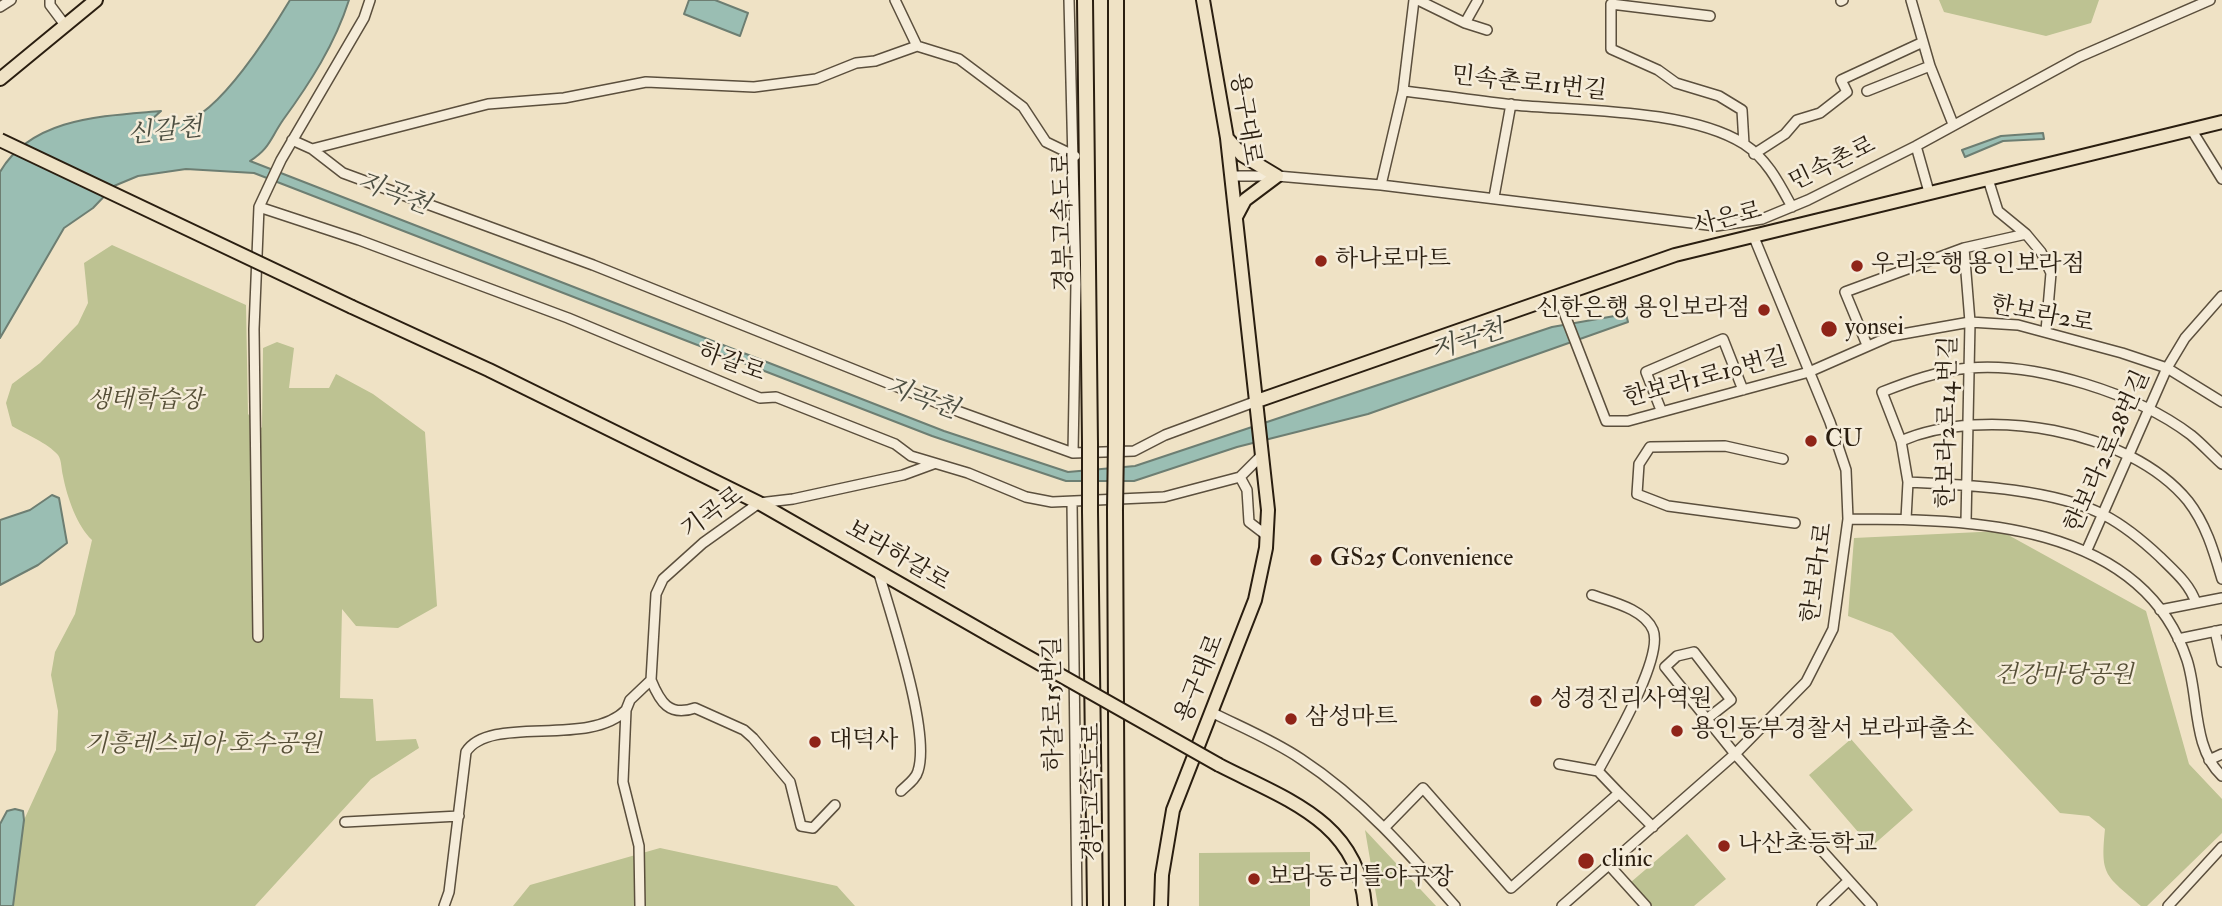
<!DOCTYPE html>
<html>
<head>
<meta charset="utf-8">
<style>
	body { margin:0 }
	canvas { display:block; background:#efe2c5 }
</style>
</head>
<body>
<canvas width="2222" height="906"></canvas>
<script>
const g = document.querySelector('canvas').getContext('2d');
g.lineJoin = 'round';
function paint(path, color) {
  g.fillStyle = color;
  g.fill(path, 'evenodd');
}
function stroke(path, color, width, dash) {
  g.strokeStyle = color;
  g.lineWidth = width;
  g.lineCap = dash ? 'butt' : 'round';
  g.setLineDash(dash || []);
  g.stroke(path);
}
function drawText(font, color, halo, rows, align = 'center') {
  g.font = font + ' "IM FELL Double Pica","Noto Serif KR",serif';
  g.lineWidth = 5;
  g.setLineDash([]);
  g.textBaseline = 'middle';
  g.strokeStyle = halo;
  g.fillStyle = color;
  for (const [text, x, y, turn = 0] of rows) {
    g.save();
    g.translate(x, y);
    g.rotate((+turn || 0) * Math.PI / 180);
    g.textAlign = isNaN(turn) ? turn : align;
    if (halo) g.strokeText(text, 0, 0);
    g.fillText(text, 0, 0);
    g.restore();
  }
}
paint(new Path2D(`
	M1939,0H2099L2091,23L2046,36L1944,12Z
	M112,245L246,305L248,414L262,428L263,348L277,342L294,348L289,388H329L336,374L373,394L425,432L437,606L398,628L356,626L342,609L340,698L373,699L376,741L416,739L419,748L371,779L255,906H13L24,820L56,750L58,711L51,675L55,652L75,614L92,540C77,526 67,497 63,476C61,469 62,461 58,455C48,443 25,434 12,426L6,403L12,384L40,363L78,324L88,303L84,263Z
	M2001,531L2146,611L2189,764L2222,799V833L2147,906H2141C2106,875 2100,877 2105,829L2089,816L2060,813L1892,633L1848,616L1854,538Z
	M1851,739L1913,810L1871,847L1809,775Z
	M1365,830L1436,906H1378Z
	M1687,834L1726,879L1694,906H1652L1631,882Z
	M660,848L837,886L855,906H513L530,885Z
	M1310,852V906H1199V853Z`), '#bdc292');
const water = new Path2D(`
	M290,0H349C335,44 310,83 283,120C270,139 270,148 250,161L944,431L1068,472L1135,466L1552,327L1626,314L1628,322L1368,414L1237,447L1134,481H1066L932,436L254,173L186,169L138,176L114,186L93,208L64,228L0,338V172C32,117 104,116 161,111L151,120C160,121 175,124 183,122C219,115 272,30 290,0Z
	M689,0H715L748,13L740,36L684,14Z
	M2043,133L2044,139L2003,141L1965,157L1962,150L2001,136Z
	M52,495L59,498L67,543L38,565L0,585V520L30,510Z
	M15,809L23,811L24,820L13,906H0V824L7,811Z`);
paint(water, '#9abeb3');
stroke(water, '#6d7e72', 2);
const minor = new Path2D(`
	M50,0V5L65,25
	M370,0L364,18L281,160L259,207L359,240L568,318L760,398L776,397L895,444L911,456L968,473L1026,497L1052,502L1164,497L1240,477
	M895,0L917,46L959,59L1023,107L1046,142L1075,156
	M1069,0L1076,284L1073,453L1134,451L1165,435L1257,401
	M1418,0L1465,23L1478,0
	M1911,0L1930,66L1953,124
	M1841,1L1843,0
	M0,7L11,0
	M1710,16L1611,4V49L1658,70L1676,83L1719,96L1742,110L1744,144
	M1465,23L1487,30
	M1403,91L1414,0
	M1867,91L1930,66
	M2191,129L2222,179
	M292,140L312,149L343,173L593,265L960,412L1073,453
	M1916,146L1929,192
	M312,149L488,104L564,98L646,82L754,87L816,79L856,63L875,61L917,46
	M1754,154L1785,134L1797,120L1820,113L1847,92L1841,80L1923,42
	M1231,176H1277L1381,185L1716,226L1762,219L1808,200L1916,146L2079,57L2210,0
	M1988,179L1998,211L2026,234L2041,252L2051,273L2046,331
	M1381,185L1403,91C1440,95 1477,101 1514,105C1579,111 1689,109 1744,144C1767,159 1779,183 1792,207
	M1494,197L1511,104
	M1964,248L1970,322L1966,522
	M1558,297L1606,421H1628L1809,372L1891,336L1970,322L2018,325L2122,353L2167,368L2222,402
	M1867,345L1845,292L1964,248L2026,234
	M1661,410L1646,372L1723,339L1743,390
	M1901,441C1984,405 2129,429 2188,501C2206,524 2214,552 2222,579
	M1783,459L1725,446L1650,447L1639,464L1637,494L1668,506L1795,523
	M1240,477L1247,490L1249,522L1266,535
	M1240,477L1262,455
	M1072,502L1077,906
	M1848,519C1968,519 2141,521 2187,660C2199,697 2192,748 2222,776
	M1906,519L1908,482
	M2086,552L2167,368L2185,338L2222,296
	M878,570C890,613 931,731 918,771C916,779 907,785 901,791
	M1592,595C1612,602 1644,609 1653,630C1664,657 1612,745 1598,771
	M2196,603C2190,584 2174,571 2160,557C2143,541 2125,526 2104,515C2052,488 1966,485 1908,482L1901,441L1882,392C1910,381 1938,371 1969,368C2037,362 2137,394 2191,435C2202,444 2212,455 2222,464
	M2160,610L2222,598
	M2215,631L2222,662
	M258,637L254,329L259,207
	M2178,639L2222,630
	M651,680C660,702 669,717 695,708L744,730L753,738L790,782L801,826L813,828L835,805
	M1211,712C1241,727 1273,740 1301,759C1362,799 1408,852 1455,906
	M1708,718L1731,700L1694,652L1677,656L1665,667L1735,754L1872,906
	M2209,760L2222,754
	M1559,764L1598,771L1619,793
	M345,822L459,816
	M1385,827L1423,788L1511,888L1619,793L1653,827
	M1609,865L1646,906
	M444,906L449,892L466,752C490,714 589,748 626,710
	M640,906L639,846L623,782L626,710L630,700L651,680L656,594L663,579L703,543L759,503L793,499L903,475L933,464
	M1562,906L1735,754L1806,682L1833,629L1848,519L1846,470L1830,422L1753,235
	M1822,906L1848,881
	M2168,906L2222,847`);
const major = new Path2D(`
	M0,79L96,0
	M1227,138L1242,155L1277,176L1245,200L1236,217
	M352,307L489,370L759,503L991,636
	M1257,401L1675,255L2222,122
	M1219,765C1285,799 1358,821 1365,906
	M1161,906L1162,875L1173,810L1255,600L1266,548L1268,510L1227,138L1203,0`);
const highway = new Path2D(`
	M1085,0L1090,443
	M1116,443V0
	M1115,510L1117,906
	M1090,511L1095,906`);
stroke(minor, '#5b4f3d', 12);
stroke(major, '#2a1e10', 16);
stroke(highway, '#2a1e10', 18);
stroke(minor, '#f5ecd9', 9);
stroke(major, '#efe2c5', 12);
stroke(highway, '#efe2c5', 14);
const majorBridge = new Path2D(`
	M0,140L352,307
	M991,636L1219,765`);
const highwayBridge = new Path2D(`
	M1115,510L1116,443
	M1090,511V443`);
stroke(majorBridge, '#2a1e10', 16, []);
stroke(highwayBridge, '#2a1e10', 18, []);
stroke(majorBridge, '#efe2c5', 12);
stroke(highwayBridge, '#efe2c5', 14);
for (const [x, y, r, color] of [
	[1321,261,7,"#8f2418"],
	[1857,266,7,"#8f2418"],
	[1764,310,7,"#8f2418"],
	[1829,329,9,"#8f2418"],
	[1811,441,7,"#8f2418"],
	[1316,560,7,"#8f2418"],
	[1536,701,7,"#8f2418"],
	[1291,719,7,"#8f2418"],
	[1677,731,7,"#8f2418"],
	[815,742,7,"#8f2418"],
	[1724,846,7,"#8f2418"],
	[1586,861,9,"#8f2418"],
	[1254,879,7,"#8f2418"]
]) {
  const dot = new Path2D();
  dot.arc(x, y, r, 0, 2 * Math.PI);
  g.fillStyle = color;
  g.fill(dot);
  stroke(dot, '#f5ecd9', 2.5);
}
drawText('24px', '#2a1e10', '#f5ecd9', [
	["민속촌로11번길",1529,85,6],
	["용구대로",1244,119,81],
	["민속촌로",1833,165,-26],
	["사은로",1728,220,-14],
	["경부고속도로",1065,222,-91],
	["한보라2로",2042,316,11],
	["하갈로",731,364,20],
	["한보라1로10번길",1706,379,-15],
	["한보라2로14번길",1949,422,-89],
	["한보라2로28번길",2109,452,-66],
	["기곡로",713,514,-36],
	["보라하갈로",897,557,30],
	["한보라1로",1819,573,-82],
	["용구대로",1201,679,-68],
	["하갈로15번길",1055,704,-91],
	["경부고속도로",1094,792,-90]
]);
drawText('24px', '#2a1e10', '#f5ecd9', [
	["하나로마트",1335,261],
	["우리은행 용인보라점",1871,266],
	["신한은행 용인보라점",1750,310,"right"],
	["yonsei",1845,329],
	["CU",1825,441],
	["GS25 Convenience",1330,560],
	["성경진리사역원",1550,701],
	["삼성마트",1305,719],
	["용인동부경찰서 보라파출소",1691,731],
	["대덕사",829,742],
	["나산초등학교",1738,846],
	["clinic",1602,861],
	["보라동리틀야구장",1268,879]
], 'left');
drawText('italic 24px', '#564f37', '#f5ecd9', [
	["생태학습장",145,402],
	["건강마당공원",2064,677],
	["기흥레스피아 호수공원",203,746]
]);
drawText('italic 26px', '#4c4e41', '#f5ecd9', [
	["신갈천",165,133,-6],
	["지곡천",393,195,21],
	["지곡천",1468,342,-18],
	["지곡천",921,400,20]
]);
</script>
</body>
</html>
